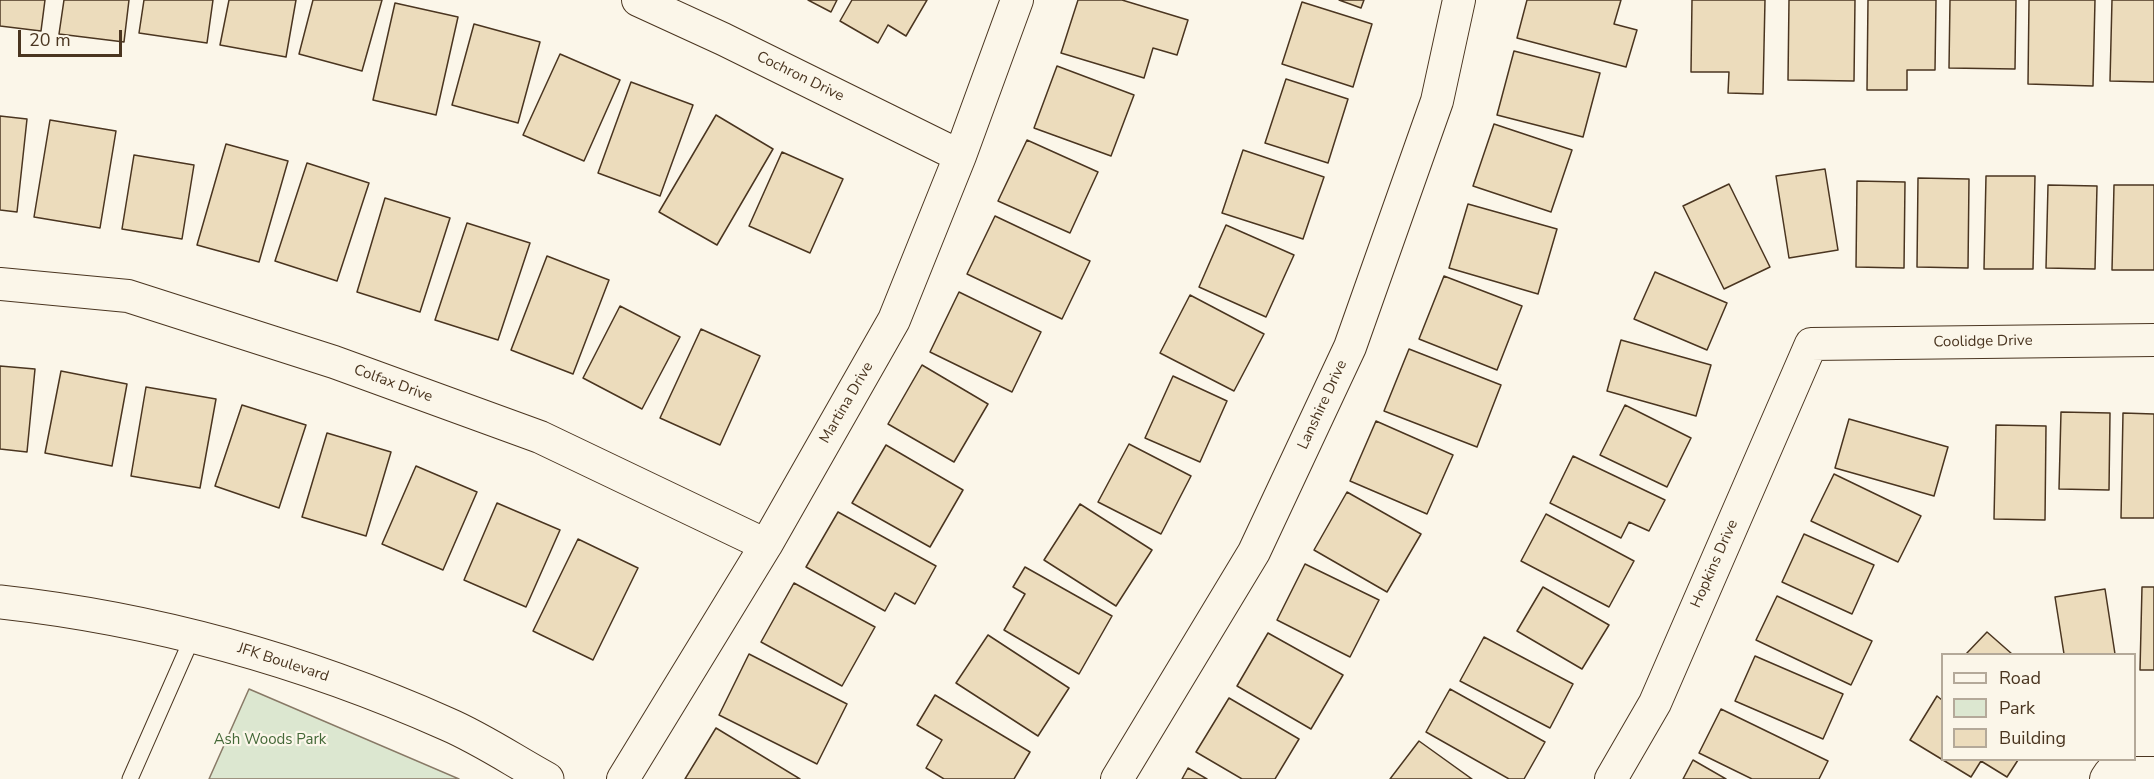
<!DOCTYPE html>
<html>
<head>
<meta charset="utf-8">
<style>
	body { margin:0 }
	#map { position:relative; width:2154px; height:779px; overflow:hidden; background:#fbf6e9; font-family:"Nunito Sans",sans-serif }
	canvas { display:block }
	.legend { position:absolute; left:1941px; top:653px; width:195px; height:108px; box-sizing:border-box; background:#fbf6e9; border:2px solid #b4a999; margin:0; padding:8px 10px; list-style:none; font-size:18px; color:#4a3520 }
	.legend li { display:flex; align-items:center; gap:12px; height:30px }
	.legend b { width:30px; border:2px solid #b4a999 }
	.scale { position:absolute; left:18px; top:30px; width:104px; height:27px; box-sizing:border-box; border:3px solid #4a3520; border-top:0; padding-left:8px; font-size:18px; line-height:21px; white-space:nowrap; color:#4a3520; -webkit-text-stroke:4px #fbf6e9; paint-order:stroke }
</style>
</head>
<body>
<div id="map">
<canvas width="2154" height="779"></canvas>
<ul class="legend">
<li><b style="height:8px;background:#fbf6e9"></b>Road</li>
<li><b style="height:16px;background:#dce7d0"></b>Park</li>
<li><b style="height:16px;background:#ecdcbc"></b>Building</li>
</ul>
<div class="scale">20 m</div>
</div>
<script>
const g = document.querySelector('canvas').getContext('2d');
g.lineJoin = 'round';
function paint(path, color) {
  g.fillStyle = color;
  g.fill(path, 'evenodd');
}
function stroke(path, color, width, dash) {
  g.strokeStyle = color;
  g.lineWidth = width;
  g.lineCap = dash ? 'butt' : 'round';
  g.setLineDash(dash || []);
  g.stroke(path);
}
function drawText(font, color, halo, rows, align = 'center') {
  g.font = font + ' "Nunito Sans",sans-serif';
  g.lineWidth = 4.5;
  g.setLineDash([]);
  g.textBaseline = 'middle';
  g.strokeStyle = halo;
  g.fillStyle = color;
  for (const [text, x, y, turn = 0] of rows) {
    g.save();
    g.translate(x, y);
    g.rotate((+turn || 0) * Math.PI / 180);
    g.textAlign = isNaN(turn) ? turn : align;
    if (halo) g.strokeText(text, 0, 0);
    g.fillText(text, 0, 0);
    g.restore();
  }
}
const green = new Path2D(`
	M249,689L459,779H209Z`);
paint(green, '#dce7d0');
stroke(green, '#887966', 1.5);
const building = new Path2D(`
	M0,0H45L41,31L0,26Z
	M64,0H129L124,42L59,34Z
	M144,0H213L207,43L139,33Z
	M229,0H296L286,57L220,45Z
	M313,0H382L362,71L299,54Z
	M808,0H837L831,12Z
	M852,0H927L906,36L888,25L878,43L840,21Z
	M1078,0H1122L1188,20L1177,55L1153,48L1144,78L1061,53Z
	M1339,0H1364L1361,8Z
	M1527,0H1621L1614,24L1637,30L1626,67L1517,38Z
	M1692,0H1765L1763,94L1728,93L1729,72H1691Z
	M1789,0H1855L1854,81L1788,80Z
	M1868,0H1936L1935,70H1907V90H1867Z
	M1950,0H2016L2015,69L1949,68Z
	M2029,0H2095L2093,86L2028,84Z
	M2112,0H2154V82L2110,81Z
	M1302,2L1372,24L1353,87L1282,64Z
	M395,3L458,17L436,115L373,100Z
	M474,24L540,42L518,123L452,105Z
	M1514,51L1600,73L1583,137L1497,115Z
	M560,54L620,80L584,161L523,135Z
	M1057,66L1134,95L1111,156L1034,128Z
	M1286,79L1348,99L1328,163L1265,143Z
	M631,82L693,105L660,196L598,173Z
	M716,115L773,149L717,245L659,212Z
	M0,116L27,119L17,212L0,210Z
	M50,120L116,131L100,228L34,217Z
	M1494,124L1572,150L1551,212L1473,186Z
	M1027,140L1098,172L1070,233L998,201Z
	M226,144L288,161L259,262L197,245Z
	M1243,150L1324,177L1303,239L1222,213Z
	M782,152L843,179L810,253L749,226Z
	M134,155L194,165L182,239L122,229Z
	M307,163L369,183L337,281L275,261Z
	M1825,169L1838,250L1789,258L1776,176Z
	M1986,176H2035L2033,269H1984Z
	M1918,178L1969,179L1968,268L1917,267Z
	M1857,181L1905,182L1904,268L1856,267Z
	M1729,184L1770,267L1724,289L1683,206Z
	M2048,185L2097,186L2095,269L2046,268Z
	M2114,185H2154V270H2112Z
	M385,198L450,218L420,312L357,292Z
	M1468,204L1557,229L1538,294L1449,268Z
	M995,216L1090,261L1062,319L967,274Z
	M467,223L530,243L498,340L435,320Z
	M1226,225L1294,255L1266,317L1199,287Z
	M547,256L609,280L573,374L511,350Z
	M1655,272L1727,303L1707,350L1634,319Z
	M1444,276L1522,306L1497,370L1419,339Z
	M959,292L1041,332L1012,392L930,352Z
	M1190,295L1264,334L1234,391L1160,353Z
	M620,306L680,337L642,409L583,378Z
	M701,329L760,356L720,445L660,418Z
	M1621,340L1711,365L1696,416L1607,391Z
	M1409,349L1501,385L1477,447L1384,411Z
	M922,365L988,404L954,462L888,424Z
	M0,366L35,369L27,452L0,449Z
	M61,371L127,384L112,466L45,453Z
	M1173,376L1227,401L1200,462L1145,438Z
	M146,387L216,399L200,488L131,476Z
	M242,405L306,425L279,508L215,486Z
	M1625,405L1691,438L1667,487L1600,455Z
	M2061,412L2110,413L2109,490L2059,489Z
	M2123,413L2154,414V518H2121Z
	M1849,419L1948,447L1934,496L1835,468Z
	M1376,421L1453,455L1427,514L1350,481Z
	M1996,425L2046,426L2045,520L1994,519Z
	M327,433L391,452L366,536L302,517Z
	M1129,444L1191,476L1161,534L1098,502Z
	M886,445L963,490L930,547L852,503Z
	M1573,456L1665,500L1649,531L1629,522L1621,538L1550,503Z
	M416,466L477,492L443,570L382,544Z
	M1834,474L1921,516L1898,562L1811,521Z
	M1347,492L1421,534L1387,592L1314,550Z
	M497,503L560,530L526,607L464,580Z
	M1080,504L1152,550L1116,606L1044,560Z
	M838,512L936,566L915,604L895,593L885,611L806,567Z
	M1546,514L1634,561L1609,607L1521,561Z
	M1804,534L1874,565L1852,614L1782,582Z
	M578,539L638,568L593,660L533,631Z
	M1305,564L1379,600L1350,657L1277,620Z
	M1025,567L1112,616L1079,674L1004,630L1025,594L1013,587Z
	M794,583L875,627L842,686L761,642Z
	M1543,587L1609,625L1582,669L1517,631Z
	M2142,587H2154V670H2140Z
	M2105,589L2115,654H2064L2055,597Z
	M1777,596L1872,641L1851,685L1756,640Z
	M1987,632L2012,654H1966Z
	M1268,633L1343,675L1311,729L1237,686Z
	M988,635L1069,688L1038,736L956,683Z
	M1484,637L1573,684L1550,728L1460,681Z
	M749,654L847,704L817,764L719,715Z
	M1755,656L1843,694L1823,739L1735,701Z
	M1450,689L1545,742L1524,779H1509L1426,732Z
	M935,695L1030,752L1014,779H944L926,768L942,740L917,725Z
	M1937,696L1942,700V760H2018L2007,777L1981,761L1971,777L1910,740Z
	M1229,698L1299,739L1275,779H1242L1196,752Z
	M1721,709L1828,761L1819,779H1752L1699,753Z
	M716,728L800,779H685Z
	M1419,741L1472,779H1390Z
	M1693,760L1726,779H1683Z
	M1188,768L1207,779H1182Z`);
paint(building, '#ecdcbc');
stroke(building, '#4a3520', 1.5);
const lane = new Path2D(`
	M130,779L193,636`);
const street = new Path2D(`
	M638,0L723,39L960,156
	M0,284L128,296L334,362L540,437L766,545
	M623,779L766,545L894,320L960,156L1017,0
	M1117,779L1254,552L1350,347L1437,101L1459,0
	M1611,779L1655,703L1811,344L2154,340
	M2106,779L2110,773H2154`);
const secondary = new Path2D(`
	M0,602C155,619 305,661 447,724C482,739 514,761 547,779`);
stroke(lane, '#4a3520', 17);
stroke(street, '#4a3520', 34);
stroke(secondary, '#4a3520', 35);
stroke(lane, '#fbf6e9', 15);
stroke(street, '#fbf6e9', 32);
stroke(secondary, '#fbf6e9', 33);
drawText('15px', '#4a3520', '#fbf6e9', [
	["Cochron Drive",800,77,26],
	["Coolidge Drive",1983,342,-1],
	["Colfax Drive",393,384,20],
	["Martina Drive",847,403,-60],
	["Lanshire Drive",1323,405,-65],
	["Hopkins Drive",1715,564,-66],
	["JFK Boulevard",283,663,18]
]);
drawText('15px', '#436837', '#fbf6e9', [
	["Ash Woods Park",270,740]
]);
</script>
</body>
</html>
